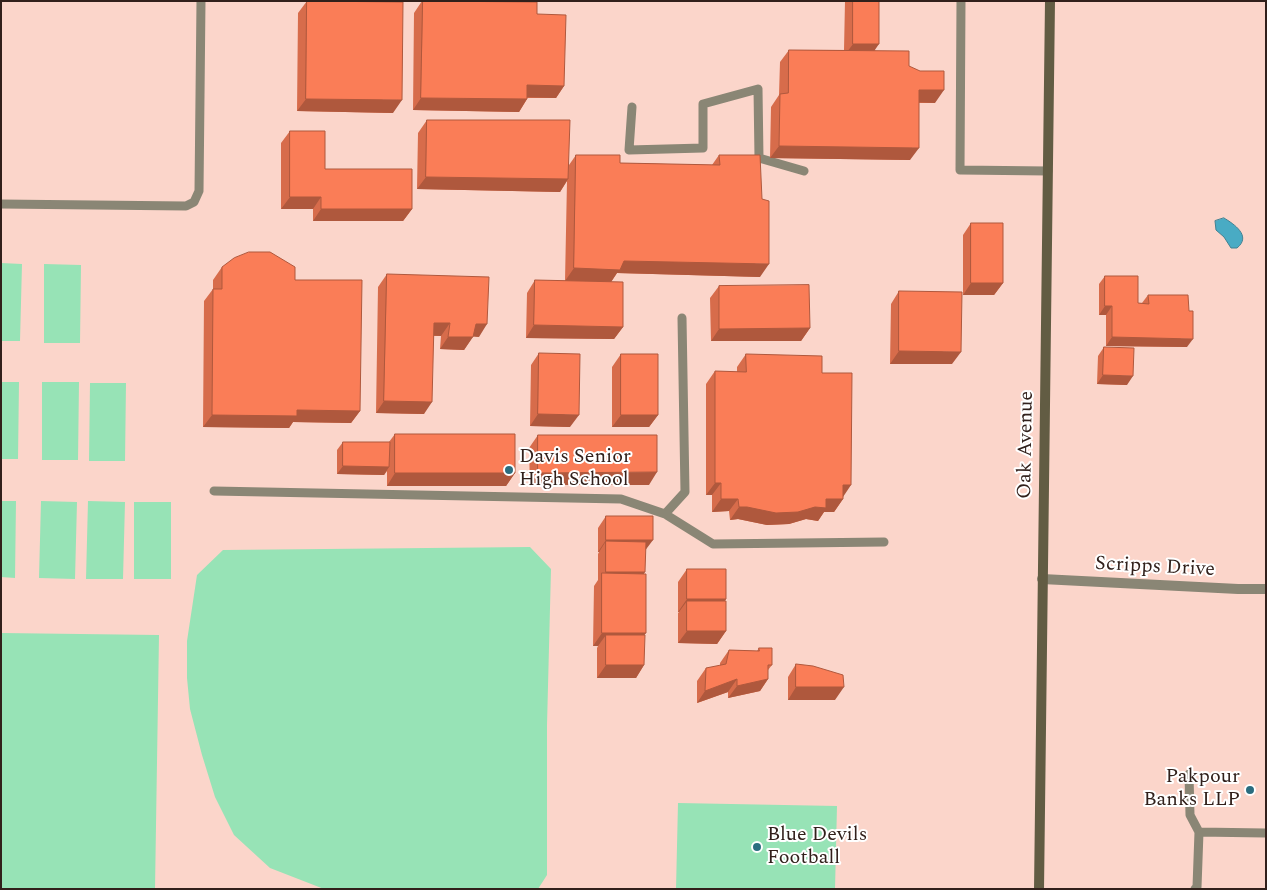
<!DOCTYPE html>
<html>
<head>
<meta charset="utf-8">
<style>
	body { margin:0 }
	#map { position:relative; width:1267px; height:890px; overflow:hidden; background:#fbd5ca; font-family:Spectral,serif }
	canvas { display:block }
	.frame { position:absolute; inset:0; border:2px solid #31201b; pointer-events:none }
</style>
</head>
<body>
<div id="map">
<canvas width="1267" height="890"></canvas>
<div class="frame"></div>
</div>
<script>
const g = document.querySelector('canvas').getContext('2d');
g.lineJoin = 'round';
function paint(path, color) {
  g.fillStyle = color;
  g.fill(path, 'evenodd');
}
function stroke(path, color, width, dash) {
  g.strokeStyle = color;
  g.lineWidth = width;
  g.lineCap = dash ? 'butt' : 'round';
  g.setLineDash(dash || []);
  g.stroke(path);
}
function drawText(font, color, halo, rows, align = 'center') {
  g.font = font + ' Spectral,serif';
  g.lineWidth = 4;
  g.setLineDash([]);
  g.textBaseline = 'middle';
  g.strokeStyle = halo;
  g.fillStyle = color;
  for (const [text, x, y, turn = 0] of rows) {
    g.save();
    g.translate(x, y);
    g.rotate((+turn || 0) * Math.PI / 180);
    g.textAlign = isNaN(turn) ? turn : align;
    if (halo) g.strokeText(text, 0, 0);
    g.fillText(text, 0, 0);
    g.restore();
  }
}
paint(new Path2D(`
	M1,263L22,264L20,341H1Z
	M44,264L81,265L80,343H44Z
	M1,382H19L18,459H1Z
	M42,382H79L78,460H42Z
	M90,383H126L125,461H89Z
	M1,501H16L15,578L1,577Z
	M41,501L77,502L75,579L39,578Z
	M88,501L125,502L123,579H86Z
	M134,502H171V579H134Z
	M530,547L551,569L547,725V875L538,889H324L270,868L234,835L215,797L202,755L190,709L187,678V641L197,575L223,550Z
	M1,633L159,635L155,889H1Z
	M678,803L837,806L835,889H676Z`), '#97e3b6');
const water = new Path2D(`
	M1224,218C1234,224 1252,236 1237,248H1231L1224,237L1216,230L1215,221Z`);
paint(water, '#49abc4');
stroke(water, '#428191', 1);
stroke(new Path2D(`
	M961,1L960,170L1048,171
	M632,107L629,150L703,148V104L758,89L759,158L804,171
	M1,204L186,206L194,202L199,191L201,1
	M214,491L621,499L665,514L713,544L884,542
	M665,514L685,492L682,318
	M1189,774L1190,815L1199,832
	M1195,889L1197,887L1199,832L1265,833`), '#8a8675', 9);
stroke(new Path2D(`
	M1042,579L1238,589H1266`), '#8a8675', 10);
stroke(new Path2D(`
	M1039,889L1050,1`), '#625c43', 10);
paint(new Path2D(`
	M307,1L393,113L297,111L298,13Z
	M422,1H492L537,14L564,86L556,98H527V99L519,112L413,110L414,13Z
	M845,1H879L874,50L909,66L935,103H919L910,160L770,158L771,107L779,95L780,62L789,50H844Z
	M427,120L569,165L576,155L620,163L712,165L719,155L760,277L617,273L611,282L623,327L614,339L526,338L527,293L535,280L605,282L565,281L567,181L560,192L417,189L418,133Z
	M290,131L325,169L412,209L403,221H313V209H281V143Z
	M971,223L1003,283L994,295H963V235Z
	M222,267L295,280L360,411L351,423L293,422L289,428L203,427L204,301L213,289V280Z
	M387,274L479,337L473,336L464,350L440,349L441,336H434L424,414L376,413L378,287Z
	M1105,276L1138,303H1142L1148,295L1187,347L1106,346V315H1099V284Z
	M719,286L810,328L801,341H711L710,298Z
	M899,291L952,364H890L891,304Z
	M1104,347L1127,385L1097,384L1098,356Z
	M539,353L570,427L530,426L531,365Z
	M621,354L658,415L649,427H612V367Z
	M746,354L822,373L843,499L834,512H824L818,521L806,519L789,524L767,525L738,519L730,520L729,511L712,512V495H706V384L715,371L737,372V367Z
	M395,434L515,473L506,486H387V471L384,475L337,474V450L343,442H389Z
	M538,435L649,485H530L529,448Z
	M606,516L645,550L644,574V665L636,678H597V648L598,646H593L594,586L598,580V554L599,552H598V528Z
	M687,569L726,599L725,601L726,631L717,644L678,643V613L679,612H678V582Z
	M759,648L772,665L768,670V679L760,691L728,698V692L697,703V681L706,668L720,666V663L729,650L757,651Z
	M796,664L835,700H788V677Z`), '#d76c4b');
paint(new Path2D(`
	M853,44H879L870,57L844,56Z
	M527,85L564,86L556,98L519,97Z
	M919,90H944L935,103L911,102Z
	M421,98L527,99L519,112L413,110Z
	M306,99L402,100L393,113L297,111Z
	M779,146L919,148L910,160L770,158Z
	M426,177L568,179L560,192L417,189Z
	M290,197H321L313,209H281Z
	M321,209H412L403,221H313Z
	M624,261L769,264L760,277L617,273L611,282L565,281L574,268Z
	M971,283H1003L994,295H963Z
	M1105,306H1112L1106,315H1099Z
	M434,323H450L441,336L425,335Z
	M476,324H487L479,337L467,336Z
	M534,325L623,327L614,339L526,338Z
	M810,328L801,341H711L719,329Z
	M448,337H473L464,350L440,349Z
	M1112,337L1193,339L1187,347L1106,346Z
	M899,351L961,352L952,364H890Z
	M1103,375L1133,376L1127,385L1097,384Z
	M384,401L432,402L424,414L376,413Z
	M297,410L360,411L351,423L293,422L289,428L203,427L212,415Z
	M538,414L579,415L570,427L530,426Z
	M621,415H658L649,427H612Z
	M343,466L389,467L384,475L337,474Z
	M657,472L649,485H530L538,473Z
	M395,473H515L506,486H387Z
	M715,483H721L712,495H706Z
	M843,485H851L843,497Z
	M721,499H738L729,511L712,512Z
	M826,499H843L834,512H824L818,521L806,519L789,524L767,525L738,519L730,520L739,507Z
	M606,540H653L644,552L606,541L599,552H598Z
	M606,572H645L636,584L602,577Z
	M687,599H726L717,612L687,601L679,612H678Z
	M687,631H726L717,644L678,643Z
	M602,633H646L637,646L606,635L598,646H593Z
	M606,665H644L636,678H597Z
	M737,679L728,692L697,703L705,691Z
	M768,679L760,691L728,698L737,686Z
	M796,687H844L835,700H788Z`), '#af583d');
const building = new Path2D(`
	M307,1L403,2L402,100L306,99Z
	M423,1L537,2V14L566,15L564,86L527,85V99L421,98Z
	M853,1H879V44H853Z
	M789,50L909,51V66L920,71H944V90H919V148L779,146L780,94L788,93Z
	M427,120H570L568,179L426,177Z
	M290,131H325V169H412V209H321V197H290Z
	M576,155H620V163L720,165L719,155H760L762,199L769,201V264L624,261L620,270L574,268Z
	M971,223H1003V283H971Z
	M249,252H270L295,267V280H362L360,411L297,410V416L212,415L213,289H222V267L234,258Z
	M387,274L489,277L487,324H476L473,337H448L450,323H434L432,402L384,401Z
	M1105,276H1138V303L1149,304L1148,295H1188L1189,311H1193V339L1112,337V306H1105Z
	M535,280L623,282V327L534,325Z
	M809,285L810,328L719,329V286Z
	M899,291L962,292L961,352L899,351Z
	M1104,347L1134,348L1133,376L1103,375Z
	M539,353L580,354L579,415L538,414Z
	M621,354H658V415H621Z
	M746,354L822,356V373H852L851,485H843V499H826V508L815,507L798,512L776,513L747,507H739L738,499H721V483H715V371L746,372Z
	M395,434H515V473H395Z
	M538,435H657V472L538,473Z
	M343,442H390L389,467L343,466Z
	M606,516H653V540H606Z
	M606,541L646,542L645,572H606Z
	M687,569H726V599H687Z
	M602,573L646,574V633H602Z
	M687,601H726V631H687Z
	M606,635H645L644,665H606Z
	M759,648H772V665H768V679L737,686V679L705,691L706,668L726,664L729,650L759,651Z
	M796,664L813,666L843,675L844,687H796Z`);
paint(building, '#fa7d57');
stroke(building, '#af583d', 1);
for (const [x, y, r, color] of [
	[509,470,5,"#2a6d7f"],
	[1250,790,5,"#2a6d7f"],
	[757,847,5,"#2a6d7f"]
]) {
  const dot = new Path2D();
  dot.arc(x, y, r, 0, 2 * Math.PI);
  g.fillStyle = color;
  g.fill(dot);
  stroke(dot, '#fff', 2);
}
drawText('20px', '#31201b', '#fff', [
	["Oak Avenue",1027,445,-89],
	["Scripps Drive",1155,568,3]
]);
drawText('20px', '#31201b', '#fff', [
	["Davis Senior",519,458],
	["High School",519,481],
	["Pakpour",1240,778,"right"],
	["Banks LLP",1240,801,"right"],
	["Blue Devils",767,836],
	["Football",767,859]
], 'left');
</script>
</body>
</html>
